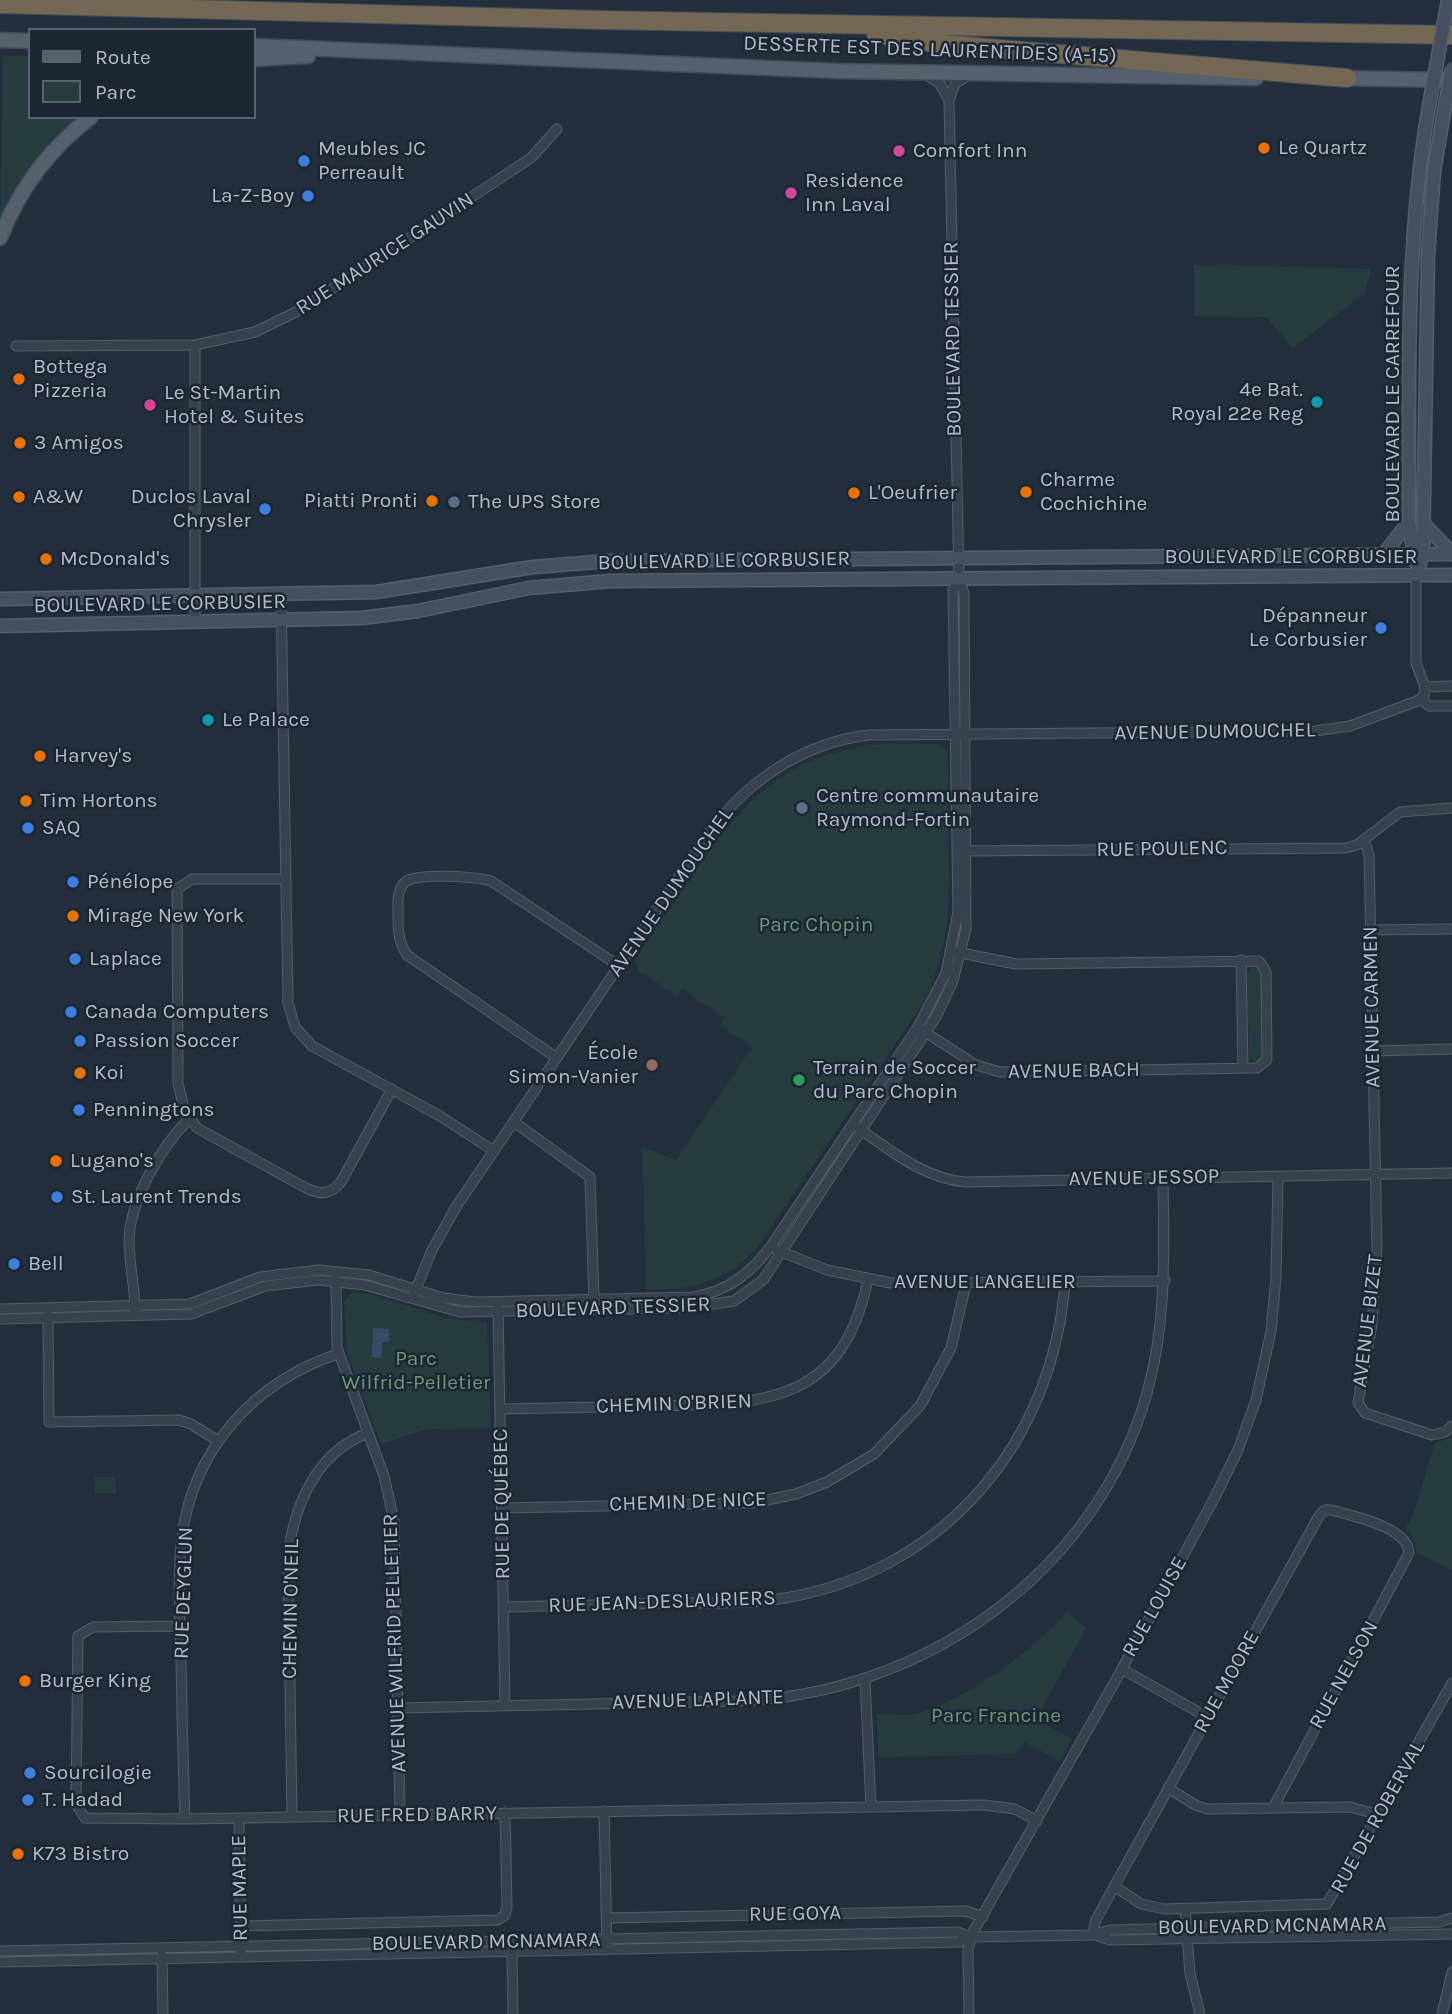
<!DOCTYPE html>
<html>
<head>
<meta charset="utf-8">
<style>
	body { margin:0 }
	#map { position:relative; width:1452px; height:2014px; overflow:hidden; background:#242f3e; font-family:Karla,sans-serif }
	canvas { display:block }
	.legend { position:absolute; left:28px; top:28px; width:228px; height:91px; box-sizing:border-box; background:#1d2633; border:2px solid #59626f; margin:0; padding:9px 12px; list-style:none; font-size:21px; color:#b4bcc9 }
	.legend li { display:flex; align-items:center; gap:14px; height:35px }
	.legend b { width:35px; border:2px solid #59626f }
</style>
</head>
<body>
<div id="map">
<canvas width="1452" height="2014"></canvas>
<ul class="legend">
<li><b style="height:9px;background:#56606e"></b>Route</li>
<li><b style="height:19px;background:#263c3f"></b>Parc</li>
</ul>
</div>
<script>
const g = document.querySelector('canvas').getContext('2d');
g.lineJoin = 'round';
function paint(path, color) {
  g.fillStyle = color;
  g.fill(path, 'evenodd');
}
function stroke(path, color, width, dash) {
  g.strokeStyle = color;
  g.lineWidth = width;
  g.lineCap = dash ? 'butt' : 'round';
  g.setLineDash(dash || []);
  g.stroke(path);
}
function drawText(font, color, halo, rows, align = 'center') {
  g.font = font + ' Karla,sans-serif';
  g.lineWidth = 5;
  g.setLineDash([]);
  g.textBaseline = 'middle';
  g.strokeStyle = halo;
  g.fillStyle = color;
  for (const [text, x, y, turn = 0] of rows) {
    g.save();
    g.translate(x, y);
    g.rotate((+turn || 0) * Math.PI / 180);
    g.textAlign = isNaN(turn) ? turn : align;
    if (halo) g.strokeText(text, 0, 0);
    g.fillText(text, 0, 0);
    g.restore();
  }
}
paint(new Path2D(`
	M3,56H30V117H83L0,223Z
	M1194,265L1371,269L1365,293L1293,348L1266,317L1194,316Z
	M887,744H939L947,751C949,776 948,802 948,827C950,892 953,953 918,1011L756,1249C723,1284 691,1289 646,1290L642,1147L676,1160L752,1047L720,1025L725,1018L682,989L677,996L639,971L635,961C650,935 669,910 686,885C740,804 783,751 887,744Z
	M1256,967L1261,975L1262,1055L1260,1060L1254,1061L1249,1057L1247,974L1250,968Z
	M352,1292L369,1294L446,1318L487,1323L491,1428L427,1429L381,1444L347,1353L344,1302Z
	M1452,1437V1570L1417,1553L1413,1537L1406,1528L1413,1515L1435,1443Z
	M95,1477H115L116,1493H95Z
	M1067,1613L1086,1628L1036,1719L1072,1739L1060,1761L1024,1742L1016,1754L878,1757L877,1714C890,1714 908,1717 920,1713C972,1696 1030,1652 1067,1613Z`), '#263c3f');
paint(new Path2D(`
	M373,1328L389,1329V1341L382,1343V1358L372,1357Z`), '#394c67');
const street = new Path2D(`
	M925,74L940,84L949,100
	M195,345V623
	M16,346L195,345L255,332L300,310L531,158L557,129
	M281,595L288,1002L295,1027L312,1046L440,1116L494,1151
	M1425,687L1452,686
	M1421,699L1429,706H1452
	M1364,840L1369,855L1377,1249L1372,1324L1358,1403L1365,1413L1432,1435L1445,1432L1452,1426
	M963,851L1346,848L1357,845L1400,812L1452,808
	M286,879H192L177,889L178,1083L184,1109L197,1128L306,1188C320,1195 330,1195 341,1182L392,1089
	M1371,930L1452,929
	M1241,960L1243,1068
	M922,1030L976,1065L1000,1072L1257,1068L1267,1060L1266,972L1259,961L1016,964L956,952
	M1373,1051L1452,1049
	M557,1058L407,955C398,942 398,928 398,913C398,903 397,889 405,882C418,872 475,877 491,881L619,966
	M514,1122L590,1177L594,1300
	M857,1127C890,1150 923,1178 965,1182L1452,1173
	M777,1250L827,1270L891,1283L1165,1281
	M336,1277L337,1348L384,1476L394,1521L400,1815
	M414,1294L432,1250L456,1207L703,841C742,785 799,743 869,735L1315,731L1350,726L1417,701L1424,696L1425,687L1416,663V575
	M498,1307L505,1706
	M0,1309L190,1304L260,1277L319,1270L369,1275L443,1298L476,1302L694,1297C728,1291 751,1273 771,1246L918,1027L946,973L958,912L953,590L959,578
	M135,1311C135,1287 129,1264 129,1240C130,1200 161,1147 189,1119
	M48,1312L49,1422L179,1420L191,1424L218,1441
	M0,1319L191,1314L265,1286L318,1280L365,1285L460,1312L685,1308L734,1301L763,1280L937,1015L953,981L966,929L964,594L959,578L949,100L955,84L970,74
	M500,1409C551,1408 603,1407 655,1406C761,1404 842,1406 868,1279
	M502,1508L753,1503L796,1494L827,1482L874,1454L920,1406L951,1348L966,1284
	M503,1607C560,1606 617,1604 673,1603C710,1603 748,1604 785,1598C945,1571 1053,1442 1065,1282
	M180,1626L93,1627L78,1636L76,1804L85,1818L185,1819L984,1805L1015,1809L1037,1821
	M1122,1669L1207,1717
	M865,1680L871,1807
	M398,1708L738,1701C921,1695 1096,1574 1147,1393C1167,1322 1164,1251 1163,1177
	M1168,1788L1197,1806L1208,1809L1350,1807L1380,1815
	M604,1811L607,1945
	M292,1817L288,1556C294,1506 316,1452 368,1433
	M239,1818L241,1953
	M185,1819C183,1766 182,1713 181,1660C180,1619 177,1577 182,1537C193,1449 255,1381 338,1354
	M1114,1886L1141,1904L1164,1909L1327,1904L1452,1683
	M1185,1909L1190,1974L1200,2014
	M606,1918L966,1911L983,1917
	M241,1926L498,1920L505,1915L507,1906L505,1813
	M1093,1935L1095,1922L1110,1894L1319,1516L1325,1510H1331C1353,1516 1408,1527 1409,1553L1273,1808
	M1095,1935L1110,1940L1452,1934
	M0,1951L958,1932L970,1937
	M512,1952L513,2014
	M162,1956L163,2014
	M0,1962L959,1942L970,1937L1093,1935L1110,1930L1439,1922L1452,1918
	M969,2014L968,1949L972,1934L1117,1678L1215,1497L1238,1450L1256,1400L1271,1331L1276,1277L1278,1176
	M1442,2014L1452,1972`);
const secondary = new Path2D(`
	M1424,524L1452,553
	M1383,555L1409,522
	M1415,562L1409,522C1409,383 1405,243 1429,106
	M1416,575L1423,554L1428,254L1434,171L1445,106
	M0,599L376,592L533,567L609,561L1452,554
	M0,626L362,618L418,611L529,588L611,581L1452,575`);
const primary = new Path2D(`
	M0,40L30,41
	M254,46L839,71L1256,78
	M254,59L308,56
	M1336,78L1452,80
	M0,238C19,190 50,148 91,117`);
const highway = new Path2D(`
	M0,4L600,20L1452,35
	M876,34L940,44L1347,78`);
stroke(street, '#565f6c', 11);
stroke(secondary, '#565f6c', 15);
stroke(primary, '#414a57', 17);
stroke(highway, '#434c59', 20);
stroke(street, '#38414e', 9);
stroke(secondary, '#465061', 12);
stroke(primary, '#56606e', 14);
stroke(highway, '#746855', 18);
const secondaryBridge = new Path2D(`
	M1429,106L1448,0
	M1445,106L1452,68`);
stroke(secondaryBridge, '#565f6c', 15, []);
stroke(secondaryBridge, '#465061', 12);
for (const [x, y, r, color] of [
	[1264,148,7,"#e8710a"],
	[899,151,7,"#d1479c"],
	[304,161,7,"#3f7fe0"],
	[791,193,7,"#d1479c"],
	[308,196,7,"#3f7fe0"],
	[19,379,7,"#e8710a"],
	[1317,402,7,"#0f9aa8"],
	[150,405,7,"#d1479c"],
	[20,443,7,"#e8710a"],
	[1026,492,7,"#e8710a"],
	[854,493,7,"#e8710a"],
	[19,497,7,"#e8710a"],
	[432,501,7,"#e8710a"],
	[454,502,7,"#5c6f8a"],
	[265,509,7,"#3f7fe0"],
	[46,559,7,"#e8710a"],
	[1381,628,7,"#3f7fe0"],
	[208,720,7,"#0f9aa8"],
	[40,756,7,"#e8710a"],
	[26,801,7,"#e8710a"],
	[802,808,7,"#5c6f8a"],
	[28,828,7,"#3f7fe0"],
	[73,882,7,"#3f7fe0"],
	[73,916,7,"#e8710a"],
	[75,959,7,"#3f7fe0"],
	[71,1012,7,"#3f7fe0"],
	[80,1041,7,"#3f7fe0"],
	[652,1065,7,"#8d6e63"],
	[80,1073,7,"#e8710a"],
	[799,1080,7,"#2e9e5b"],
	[79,1110,7,"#3f7fe0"],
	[56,1161,7,"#e8710a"],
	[57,1197,7,"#3f7fe0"],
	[14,1264,7,"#3f7fe0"],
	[25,1681,7,"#e8710a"],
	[30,1773,7,"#3f7fe0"],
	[28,1800,7,"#3f7fe0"],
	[18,1854,7,"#e8710a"]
]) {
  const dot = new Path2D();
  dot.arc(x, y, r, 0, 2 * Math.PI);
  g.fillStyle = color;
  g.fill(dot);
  stroke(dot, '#1d2633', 2.5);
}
drawText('21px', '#b4bcc9', '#1d2633', [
	["DESSERTE EST DES LAURENTIDES (A-15)",930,50,2],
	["RUE MAURICE GAUVIN",385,254,-33],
	["BOULEVARD TESSIER",953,339,-91],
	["BOULEVARD LE CARREFOUR",1393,394,-90],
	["BOULEVARD LE CORBUSIER",1291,557],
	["BOULEVARD LE CORBUSIER",724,561,-1],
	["BOULEVARD LE CORBUSIER",160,604,-1],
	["AVENUE DUMOUCHEL",1215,732,-1],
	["RUE POULENC",1162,849,-1],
	["AVENUE DUMOUCHEL",671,892,-55],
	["AVENUE CARMEN",1372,1007,-91],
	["AVENUE BACH",1074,1071,-1],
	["AVENUE JESSOP",1144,1178,-1],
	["AVENUE LANGELIER",985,1282],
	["BOULEVARD TESSIER",613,1308,-2],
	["AVENUE BIZET",1368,1321,-83],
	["CHEMIN O'BRIEN",674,1404,-2],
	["CHEMIN DE NICE",688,1502,-2],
	["RUE DE QUÉBEC",502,1504,-91],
	["RUE DEYGLUN",184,1593,-88],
	["RUE JEAN-DESLAURIERS",662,1602,-2],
	["RUE LOUISE",1155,1607,-61],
	["CHEMIN O'NEIL",291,1609,-89],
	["AVENUE WILFRID PELLETIER",395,1643,-92],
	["RUE NELSON",1344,1675,-61],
	["RUE MOORE",1227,1682,-61],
	["AVENUE LAPLANTE",698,1700,-2],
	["RUE FRED BARRY",417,1815,-1],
	["RUE DE ROBERVAL",1378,1817,-61],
	["RUE MAPLE",240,1888,-91],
	["RUE GOYA",795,1914,-1],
	["BOULEVARD MCNAMARA",1272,1926,-1],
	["BOULEVARD MCNAMARA",486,1942,-1]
]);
drawText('21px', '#b4bcc9', '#1d2633', [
	["Le Quartz",1278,148],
	["Meubles JC",318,149],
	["Perreault",318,173],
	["Comfort Inn",913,151],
	["Residence",805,181],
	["Inn Laval",805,205],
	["La-Z-Boy",294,196,"right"],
	["Bottega",33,367],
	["Pizzeria",33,391],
	["4e Bat.",1303,390,"right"],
	["Royal 22e Reg",1303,414,"right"],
	["Le St-Martin",164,393],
	["Hotel & Suites",164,417],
	["3 Amigos",34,443],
	["Charme",1040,480],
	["Cochichine",1040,504],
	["L'Oeufrier",868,493],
	["A&W",33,497],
	["Duclos Laval",251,497,"right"],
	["Chrysler",251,521,"right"],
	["Piatti Pronti",418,501,"right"],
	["The UPS Store",468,502],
	["McDonald's",60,559],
	["Dépanneur",1367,616,"right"],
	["Le Corbusier",1367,640,"right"],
	["Le Palace",222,720],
	["Harvey's",54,756],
	["Centre communautaire",816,796],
	["Raymond-Fortin",816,820],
	["Tim Hortons",40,801],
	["SAQ",42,828],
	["Pénélope",87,882],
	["Mirage New York",87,916],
	["Laplace",89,959],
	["Canada Computers",85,1012],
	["Passion Soccer",94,1041],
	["École",638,1053,"right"],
	["Simon-Vanier",638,1077,"right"],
	["Terrain de Soccer",813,1068],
	["du Parc Chopin",813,1092],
	["Koi",94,1073],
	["Penningtons",93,1110],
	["Lugano's",70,1161],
	["St. Laurent Trends",71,1197],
	["Bell",28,1264],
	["Burger King",39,1681],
	["Sourcilogie",44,1773],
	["T. Hadad",42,1800],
	["K73 Bistro",32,1854]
], 'left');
drawText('21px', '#6b9a76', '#1d2633', [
	["Parc Chopin",816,925],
	["Parc",416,1359],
	["Wilfrid-Pelletier",416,1383],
	["Parc Francine",996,1716]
]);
</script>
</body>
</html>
